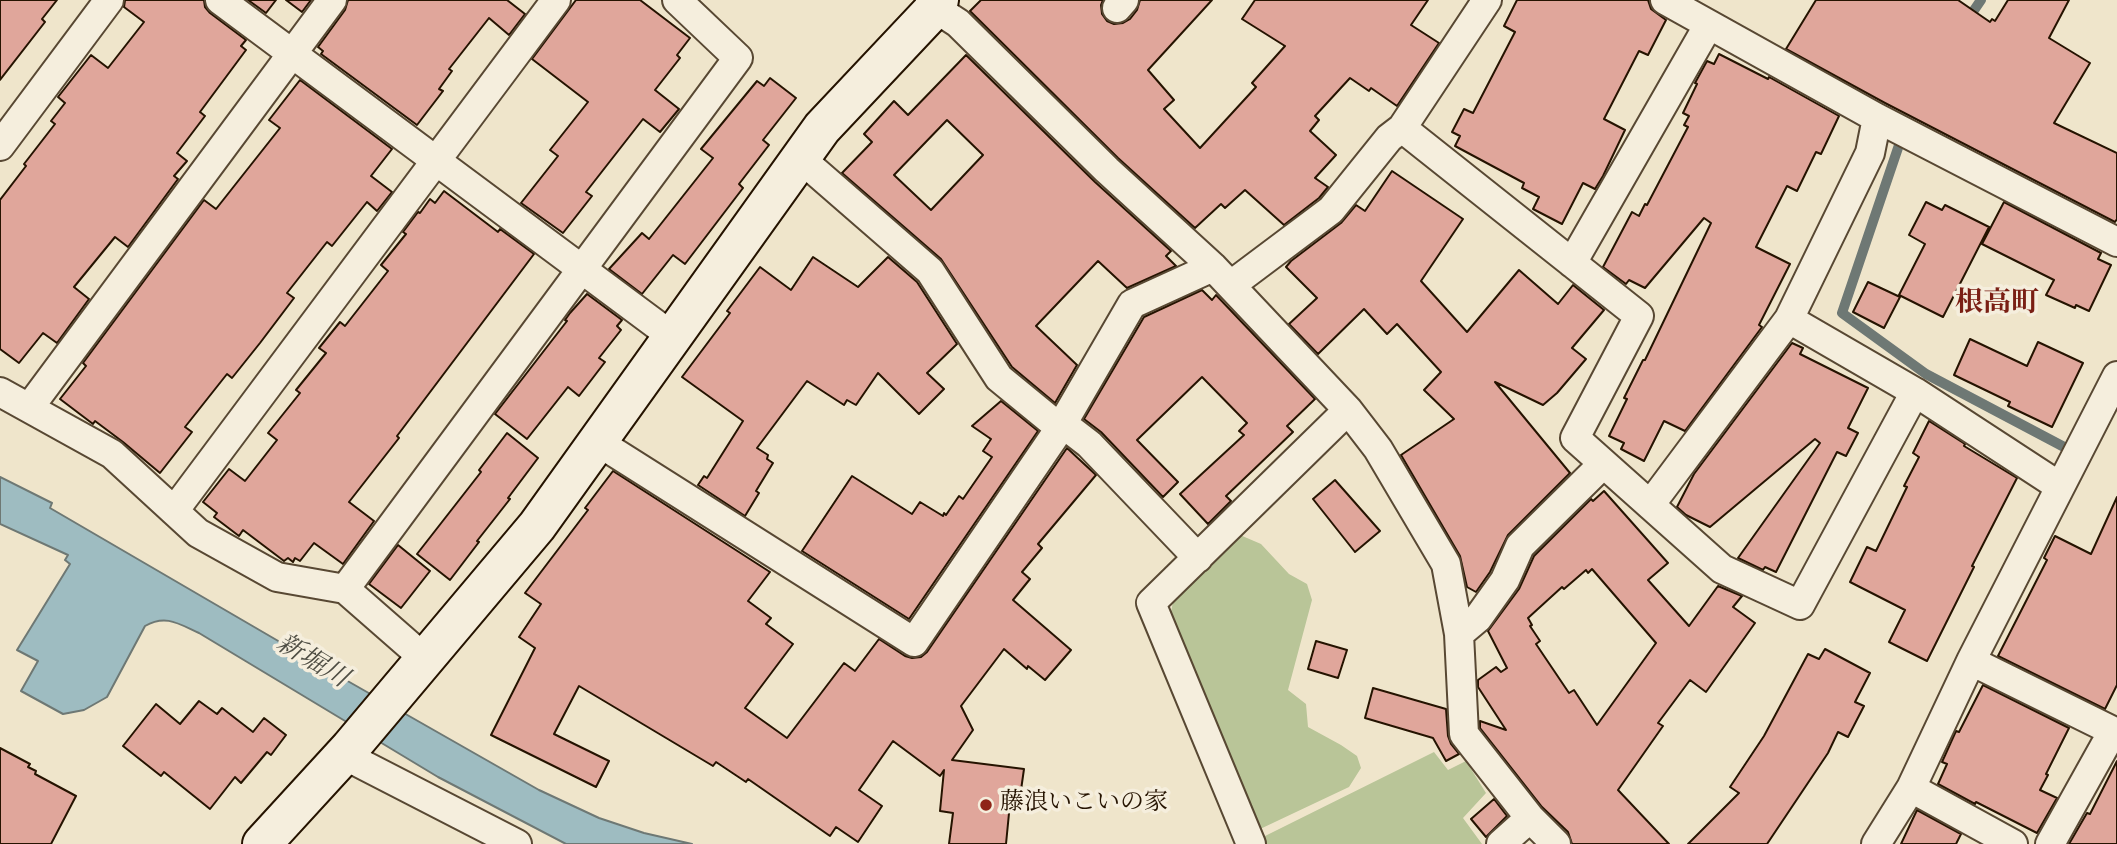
<!DOCTYPE html>
<html>
<head>
<meta charset="utf-8">
<style>
	body { margin:0 }
	canvas { display:block; background:#efe5cb }
</style>
</head>
<body>
<canvas width="2117" height="844"></canvas>
<script>
const g = document.querySelector('canvas').getContext('2d');
g.lineJoin = 'round';
function paint(path, color) {
  g.fillStyle = color;
  g.fill(path, 'evenodd');
}
function stroke(path, color, width, dash) {
  g.strokeStyle = color;
  g.lineWidth = width;
  g.lineCap = dash ? 'butt' : 'round';
  g.setLineDash(dash || []);
  g.stroke(path);
}
function drawText(font, color, halo, rows, align = 'center') {
  g.font = font + ' Vollkorn,"Noto Serif JP",serif';
  g.lineWidth = 7;
  g.setLineDash([]);
  g.textBaseline = 'middle';
  g.strokeStyle = halo;
  g.fillStyle = color;
  for (const [text, x, y, turn = 0] of rows) {
    g.save();
    g.translate(x, y);
    g.rotate((+turn || 0) * Math.PI / 180);
    g.textAlign = isNaN(turn) ? turn : align;
    if (halo) g.strokeText(text, 0, 0);
    g.fillText(text, 0, 0);
    g.restore();
  }
}
paint(new Path2D(`
	M1240,535L1261,544L1289,574L1307,584L1312,600L1288,690L1306,704L1308,727L1341,745L1357,756L1361,768L1349,787L1258,830L1170,617L1174,597Z
	M1434,752L1448,770L1466,761L1486,793L1463,818L1482,844H1261L1259,839Z`), '#b9c598');
const water = new Path2D(`
	M0,477L52,503L50,508L316,663L539,790L599,818L644,833L692,844H566L438,777L199,633C179,624 166,614 145,626L107,697L84,710L63,714L21,691L38,661L17,650L70,564L65,560L68,555L0,524Z`);
paint(water, '#9ebcc1');
stroke(water, '#6e7874', 2);
stroke(new Path2D(`
	M1966,22L1981,0
	M1899,145L1842,313L1926,374L2066,448`), '#6e7874', 10);
const building = new Path2D(`
	M0,0H57L42,19L45,22L0,80Z
	M125,0H204L205,7L210,13L246,40L241,46L246,50L200,112L205,116L177,153L187,161L174,176L178,179L128,247L115,237L74,287L89,299L57,343L43,333L19,363L0,349V200L26,166L24,164L55,124L51,121L65,103L58,97L91,55L108,68L144,22L124,7Z
	M248,0H276L266,13Z
	M286,0H311L302,12Z
	M348,0H507L525,14L509,35L489,18L449,69L452,71L439,89L443,91L417,125L321,54L323,51L318,47L345,10Z
	M576,0H640L690,38L677,55L680,58L655,90L679,109L660,132L643,119L586,192L592,196L563,233L521,203L558,156L550,150L588,102L532,59Z
	M981,0H1103L1101,5L1102,14L1107,21L1114,24L1123,23L1130,19L1137,10L1140,0H1212L1148,70L1174,100L1164,109L1200,148L1256,87L1252,83L1285,46L1242,19L1255,0H1428L1411,25L1439,43L1397,106L1371,88L1369,91L1350,78L1315,116L1319,120L1310,131L1336,155L1315,178L1328,187L1319,198L1284,225L1245,190L1225,208L1221,204L1195,228L1118,158L970,11Z
	M1517,0H1648L1651,9L1666,20L1648,55L1639,51L1604,119L1625,130L1603,176L1595,189L1583,183L1562,224L1533,209L1539,197L1522,188L1524,183L1455,146L1460,136L1452,132L1464,109L1473,113L1515,32L1504,26Z
	M1816,0H1958L1990,22L1992,19L1995,21L2008,0H2069L2049,38L2090,63L2054,123L2117,153V219L2115,222L1885,103L1786,49Z
	M1719,54L1768,79L1769,77L1839,116L1821,154L1816,152L1797,191L1787,186L1756,247L1790,264L1759,325L1762,327L1685,431L1664,421L1644,461L1621,449L1624,443L1609,436L1627,399L1624,398L1643,360H1645L1711,223L1704,218L1645,288L1629,280L1626,284L1603,267L1632,212L1639,216L1645,204L1647,205L1688,127L1684,125L1689,116L1683,113L1697,84L1695,83L1707,61L1714,64Z
	M966,55L1095,182L1171,251L1166,256L1176,266L1127,288L1098,261L1036,326L1077,365L1055,403L1012,367L941,259L842,173L872,142L864,134L894,101L908,115ZM947,120L983,155L931,210L894,175Z
	M770,78L796,98L763,140L769,145L739,184L743,188L685,264L673,255L642,294L609,269L642,233L649,239L713,158L701,149L757,81L764,86Z
	M300,80L392,149L371,176L392,192L377,211L367,202L332,246L327,242L287,293L294,298L260,343L232,378L227,374L185,427L192,432L160,473L123,442L95,421L93,424L60,399L86,366L83,363L204,200L216,209L280,128L269,120Z
	M1392,171L1463,219L1421,281L1467,332L1519,270L1558,304L1573,285L1604,310L1572,348L1586,359L1557,393L1543,405L1495,382L1570,473L1508,535L1490,572L1476,592L1467,587L1460,556L1401,455L1454,419L1424,390L1441,372L1397,324L1387,334L1364,309L1318,354L1289,324L1317,298L1286,267L1291,261L1341,223L1356,205L1365,211Z
	M444,191L498,232L500,229L534,254L397,436L399,438L349,502L374,521L343,564L314,543L300,561L295,558L293,562L288,558L284,561L243,530L239,536L214,517L217,513L203,502L229,469L245,481L277,440L268,433L300,393L296,390L326,353L319,348L340,322L345,326L388,271L381,265L406,234L403,232L418,212L420,213L430,199L435,203Z
	M1926,202L1942,210L1945,205L1989,227L1943,317L1899,295L1925,244L1909,235Z
	M2004,202L2101,253L2098,259L2111,265L2089,311L2076,305L2075,308L2046,295L2054,280L1982,244Z
	M813,257L858,287L888,257L917,282L957,344L927,373L944,389L919,414L878,373L856,405L847,400L844,405L807,381L757,448L768,455L767,459L773,463L756,491L759,493L745,516L698,485L704,476L707,478L743,421L682,377L730,313L727,311L760,267L791,290Z
	M1868,282L1900,297L1884,328L1853,312Z
	M1202,290L1212,300L1216,295L1315,399L1287,426L1293,432L1226,496L1231,501L1208,524L1180,494L1244,435L1239,431L1247,423L1202,377L1137,440L1178,482L1163,497L1101,432L1084,419L1144,317Z
	M587,294L622,320L617,326L621,330L599,358L605,362L579,396L568,387L527,439L495,414L567,321L565,320L570,313Z
	M1970,339L2027,366L2038,342L2083,363L2052,427L2008,406L2010,402L1954,375Z
	M1792,343L1803,348L1800,354L1868,388L1848,428L1858,433L1846,456L1837,452L1776,572L1765,567L1763,570L1738,558L1820,443L1815,439L1710,527L1686,515L1677,507L1694,474Z
	M1001,401L1038,431L909,619L802,551L852,476L912,514L920,502L943,516L944,513L946,515L959,496L963,499L992,457L983,451L991,439L972,426Z
	M1929,421L1965,444L1964,446L2017,478L1972,566L1974,567L1927,661L1889,642L1905,610L1850,582L1867,547L1876,551L1907,487L1904,486L1919,457L1913,453Z
	M507,433L538,458L508,498L510,499L477,541L479,542L450,580L417,554L481,472L479,470Z
	M1067,448L1096,475L1038,544L1042,548L1022,572L1030,579L1013,600L1071,650L1045,680L1028,666L1027,669L1004,649L961,706L973,730L952,760L1024,769L1019,804L1010,803L1006,844H949L953,813L940,811L944,770L940,776L893,741L859,790L882,806L858,842L836,827L830,836L748,779L746,782L716,762L713,766L579,686L554,734L609,761L596,787L491,735L535,648L519,637L541,604L525,593L588,510L585,508L613,471L770,572L748,601L771,618L766,624L793,644L745,708L787,738L844,663L855,671L879,639L905,656L912,658L921,657L927,652Z
	M1335,480L1380,531L1355,552L1313,499Z
	M1604,491L1668,563L1648,580L1689,626L1718,586L1742,596L1733,607L1755,623L1706,692L1690,680L1658,723L1663,726L1618,790L1669,844H1572L1568,832L1542,807L1480,728V721L1506,730L1478,687V680L1496,667L1501,672L1507,668L1488,631L1519,589L1534,556L1591,499L1593,501ZM1592,569L1656,643L1597,725L1574,690L1569,693L1536,644L1540,641L1530,626L1532,625L1528,618L1562,587L1564,589L1586,570L1588,573Z
	M2117,497V685L2105,709L1998,656L2047,560L2044,558L2055,536L2091,554Z
	M398,545L430,571L401,608L369,584Z
	M1316,641L1347,650L1338,678L1308,669Z
	M1825,649L1870,673L1855,702L1864,706L1848,737L1838,732L1828,753L1767,844H1688L1739,793L1730,787L1764,736L1808,654L1819,659Z
	M1983,685L2069,728L2046,774L2048,775L2040,790L2057,798L2037,833L1976,802L1975,804L1938,784L1947,764L1942,762L1956,731L1959,732Z
	M1373,688L1446,709L1448,736L1451,744L1459,754L1446,761L1433,738L1365,718Z
	M199,701L217,714L222,708L253,732L264,718L286,735L271,755L267,752L241,783L235,777L210,809L164,772L161,776L123,746L156,704L180,724Z
	M0,748L30,764L28,767L36,771L35,774L76,796L51,844H0Z
	M2117,761V844H2069L2087,813L2090,814Z
	M1494,799L1507,816L1486,837L1471,819Z
	M1917,810L1961,834L1956,844H1901Z`);
paint(building, '#e0a69b');
stroke(building, '#251300', 2);
const street = new Path2D(`
	M220,0L673,337
	M930,0L935,8L958,23L1107,170L1213,267L1348,410L1378,449L1446,564L1459,634L1464,734L1530,818L1556,844
	M1487,0L1402,128L1639,316L1575,438L1722,569L1800,605L1915,392L1789,319L1870,153L1877,118
	M1665,0L1877,118L2117,242
	M1117,8L1124,0
	M0,146L109,0
	M800,158L930,271L999,378L1060,428
	M1572,263L1708,26
	M1231,285L1331,210L1389,138L1402,128
	M0,392L112,454L198,533L277,577L345,589L425,659
	M1915,392L2059,486
	M29,408L332,0
	M1063,424L1089,444L1198,558
	M598,442L914,642L1060,428L1132,304L1213,267
	M1650,505L1789,319
	M174,511L556,0
	M345,589L738,58L677,0
	M1459,634L1478,618L1505,580L1520,546L1603,464
	M1971,661L2117,733
	M344,755L517,844
	M1911,788L2013,844
	M1251,844L1151,603L1348,410
	M1501,844L1530,818
	M1876,844L1911,788L1971,661L2117,376
	M2050,844L2113,731`);
const secondary = new Path2D(`
	M262,844L350,748L537,526L822,128L935,8L939,0`);
stroke(street, '#584833', 32);
stroke(secondary, '#251300', 42);
stroke(street, '#f5eedd', 28);
stroke(secondary, '#f5eedd', 38);
for (const [x, y, r, color] of [
	[986,805,7,"#8f2418"]
]) {
  const dot = new Path2D();
  dot.arc(x, y, r, 0, 2 * Math.PI);
  g.fillStyle = color;
  g.fill(dot);
  stroke(dot, '#f5eedd', 2.5);
}
drawText('24px', '#251300', '#f5eedd', [
	["藤浪いこいの家",1000,805]
], 'left');
drawText('italic 26px', '#4f4e44', '#f5eedd', [
	["新堀川",311,663,31]
]);
drawText('bold 28px', '#7a1f14', '#f5eedd', [
	["根高町",1997,306]
]);
</script>
</body>
</html>
